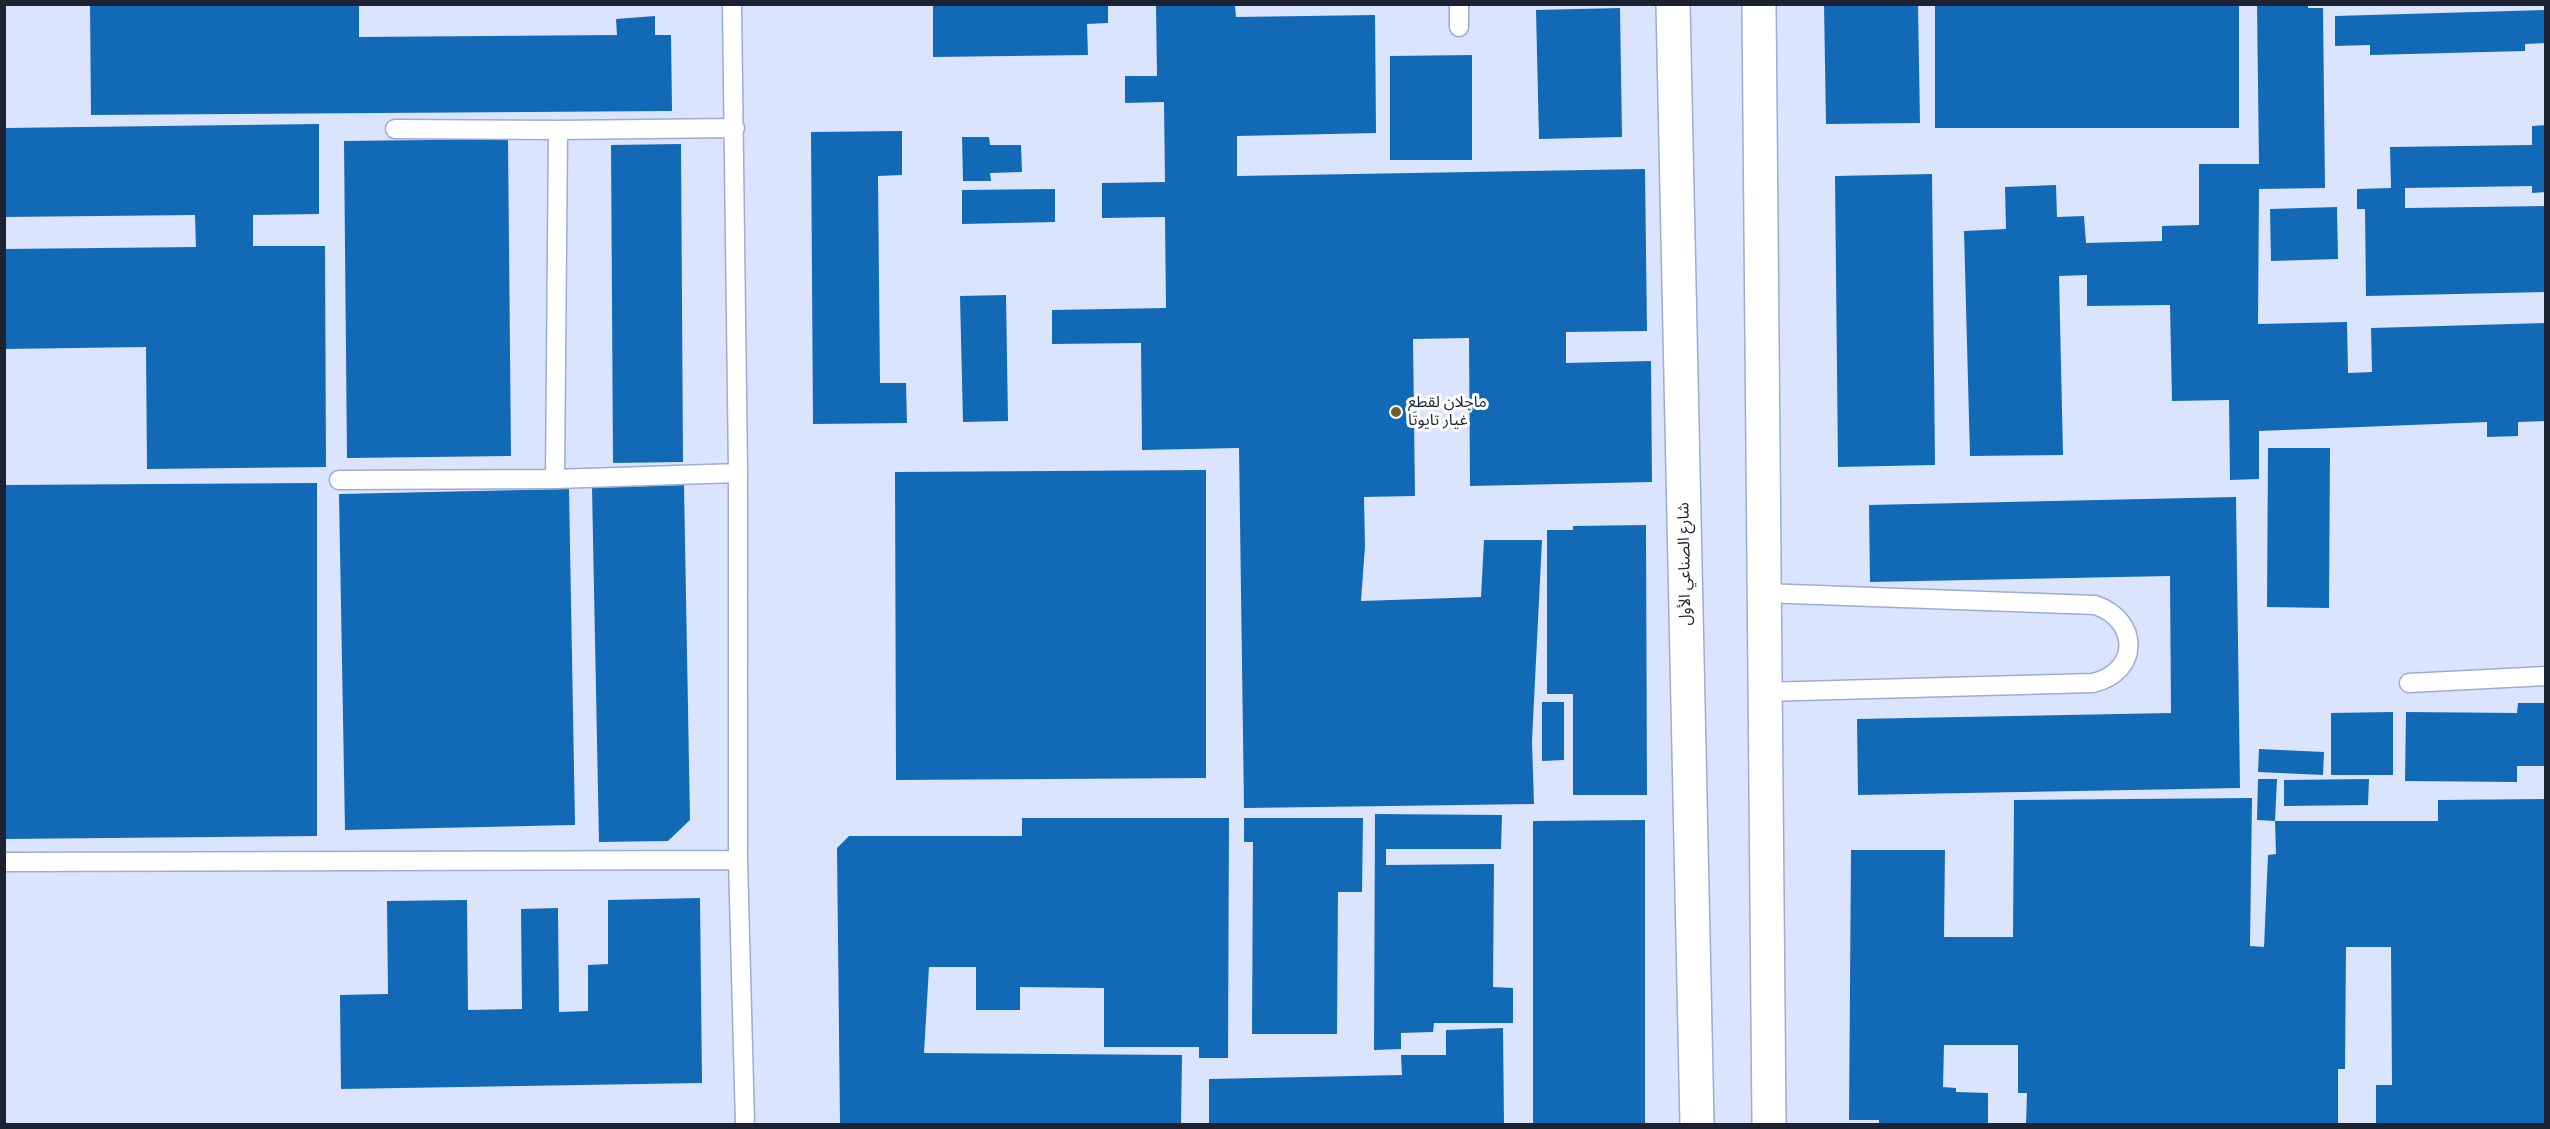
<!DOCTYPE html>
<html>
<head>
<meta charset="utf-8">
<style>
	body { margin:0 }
	#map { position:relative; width:2550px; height:1129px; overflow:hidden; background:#dbe4ff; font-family:"Fira Sans Condensed",sans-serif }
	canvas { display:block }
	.frame { position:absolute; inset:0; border:6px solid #1d2232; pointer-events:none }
</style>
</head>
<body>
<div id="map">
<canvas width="2550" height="1129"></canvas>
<div class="frame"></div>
</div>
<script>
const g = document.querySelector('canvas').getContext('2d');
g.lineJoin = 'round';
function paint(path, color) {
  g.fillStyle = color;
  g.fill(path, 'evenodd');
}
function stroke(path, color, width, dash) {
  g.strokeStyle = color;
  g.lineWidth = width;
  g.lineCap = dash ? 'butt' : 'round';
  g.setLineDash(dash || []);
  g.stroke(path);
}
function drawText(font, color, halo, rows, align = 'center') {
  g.font = font + ' "Fira Sans Condensed","Noto Sans Arabic",sans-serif';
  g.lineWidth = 6;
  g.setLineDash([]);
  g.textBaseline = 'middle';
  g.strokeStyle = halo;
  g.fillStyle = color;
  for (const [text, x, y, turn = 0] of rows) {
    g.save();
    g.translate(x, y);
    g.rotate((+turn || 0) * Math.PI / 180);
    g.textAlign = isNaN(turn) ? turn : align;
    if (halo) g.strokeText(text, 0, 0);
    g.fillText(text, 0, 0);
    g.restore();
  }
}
paint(new Path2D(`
	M90,4H359V37L617,35L616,19L655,16V35H671L672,111L91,115Z
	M933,4H1108V23L1087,24L1088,55L933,57Z
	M1824,4H1918L1920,123L1826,124Z
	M2257,4H2308V8H2323L2325,188L2259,189L2258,324L2347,322L2348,373L2372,372L2371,328L2546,323V421L2518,422V436L2487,437V422L2259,431V479L2230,480L2229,400L2172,401L2170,305L2087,306V275L2059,276L2063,455L1970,456L1964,231L2006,229L2005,187L2056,185L2057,217L2084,216L2086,243L2162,241V226L2199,225V164H2259Z
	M1156,5H1235L1236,17L1375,15L1376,133L1237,136V176L1645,169L1647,331L1566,332V363L1651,361L1652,482L1470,486L1469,338L1413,339L1415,496L1364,497L1365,546L1361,601L1481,597L1484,540H1542L1532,741L1534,804L1244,808L1239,448L1142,450L1141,343L1052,344V310L1166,308L1165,217L1102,218V183L1165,182L1164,102L1125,103V76H1157Z
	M1935,5H2239V128H1935Z
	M1620,8L1622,137L1539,139L1536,10Z
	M2546,10V43L2525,44V51L2370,55V45L2335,46V16Z
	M1472,55V160H1390V56Z
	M319,124V214L253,215V246H325L326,467L147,469L146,347L4,349V249L196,247L195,215L4,217V128Z
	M2546,125V192L2532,193V186L2405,188V208L2546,206V292L2366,296L2365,209H2357V189L2391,188L2390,147L2532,145V126Z
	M902,131V175L878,176L880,383H906L907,423L813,424L811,132Z
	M962,137H989L990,145H1021L1022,172L990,173L991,181H963Z
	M508,139L511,456L347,458L344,141Z
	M681,144L683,462L613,463L611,145Z
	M1932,174L1935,465L1838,467L1835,176Z
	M1055,189V222L962,224V190Z
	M2337,207L2338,259L2271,261L2270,209Z
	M1006,295L1008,421L963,422L960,296Z
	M2268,448H2330L2329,608L2267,607Z
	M1206,470V778L896,780L895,472Z
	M317,483V836L4,839V485Z
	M684,485L690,820L668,841L599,842L592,488Z
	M569,489L575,825L345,830L339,494Z
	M2236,497L2240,788L1858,795L1857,719L2171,713L2170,576L1870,582L1869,505Z
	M1646,525L1647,795H1573V694H1547V530H1573V526Z
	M1542,702H1564V760L1542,761Z
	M2518,703H2546V766H2517V782L2405,781L2406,712L2517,713Z
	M2393,712V775H2331V713Z
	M2259,749L2324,752L2323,775L2258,772Z
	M2258,779H2277L2275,821H2438V800L2546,799V1124H2376V1085H2392L2391,947H2346L2345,1069H2338V1124H2026L2027,1093H2018V1045H1944L1943,1087L1956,1088V1092L1988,1093V1124H1879V1120H1849L1851,850H1945L1944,937H2013L2014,800L2252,798L2250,946L2264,947L2268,855L2276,854L2275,821L2257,820Z
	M2369,779L2368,805L2284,806V780Z
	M1375,814L1502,815L1501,849H1386V865L1494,864L1493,987L1513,988V1023H1434L1433,1032L1401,1033V1049L1374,1050Z
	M1022,818H1229L1228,1058H1199V1047H1104V988L1020,987V1010H976V967H929L924,1053L1182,1055L1181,1124H840L837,848L849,836H1022Z
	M1244,818H1363L1362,892H1338L1337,1034H1252L1253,842H1244Z
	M1645,820V1124H1533V821Z
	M700,898L702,1083L341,1089L340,995L388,994L387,901L467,900L468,1010L522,1009L521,909L558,908L559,1012L588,1011V965L608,964V900Z
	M1503,1028L1504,1124H1209V1079L1402,1075L1401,1055H1446V1030Z`), '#126ab7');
const service = new Path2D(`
	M732,4L738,473V860L745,1124
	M1459,27V4
	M395,129L558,130L735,128
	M555,479L558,130
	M339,480L555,479L738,473
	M1762,593L2095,605C2140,620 2140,672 2093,683L1763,692
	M2409,683L2546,676
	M4,862L738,860`);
const secondary = new Path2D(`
	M1673,4L1697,1124
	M1759,4L1769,1124`);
stroke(service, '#9dabd5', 21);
stroke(secondary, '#9dabd5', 36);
stroke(service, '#fff', 18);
stroke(secondary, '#fff', 33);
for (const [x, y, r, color] of [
	[1396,412,6,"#6f5e2c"]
]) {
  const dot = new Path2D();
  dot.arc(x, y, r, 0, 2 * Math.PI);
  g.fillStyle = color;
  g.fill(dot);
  stroke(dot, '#fff', 2);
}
drawText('16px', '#1d2232', '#fff', [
	["ماجلان لقطع",1408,403],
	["غيار تايوتا",1408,421]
], 'left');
drawText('16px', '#1d2232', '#fff', [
	["شارع الصناعي الأول",1685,564,-91]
]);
</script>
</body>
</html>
